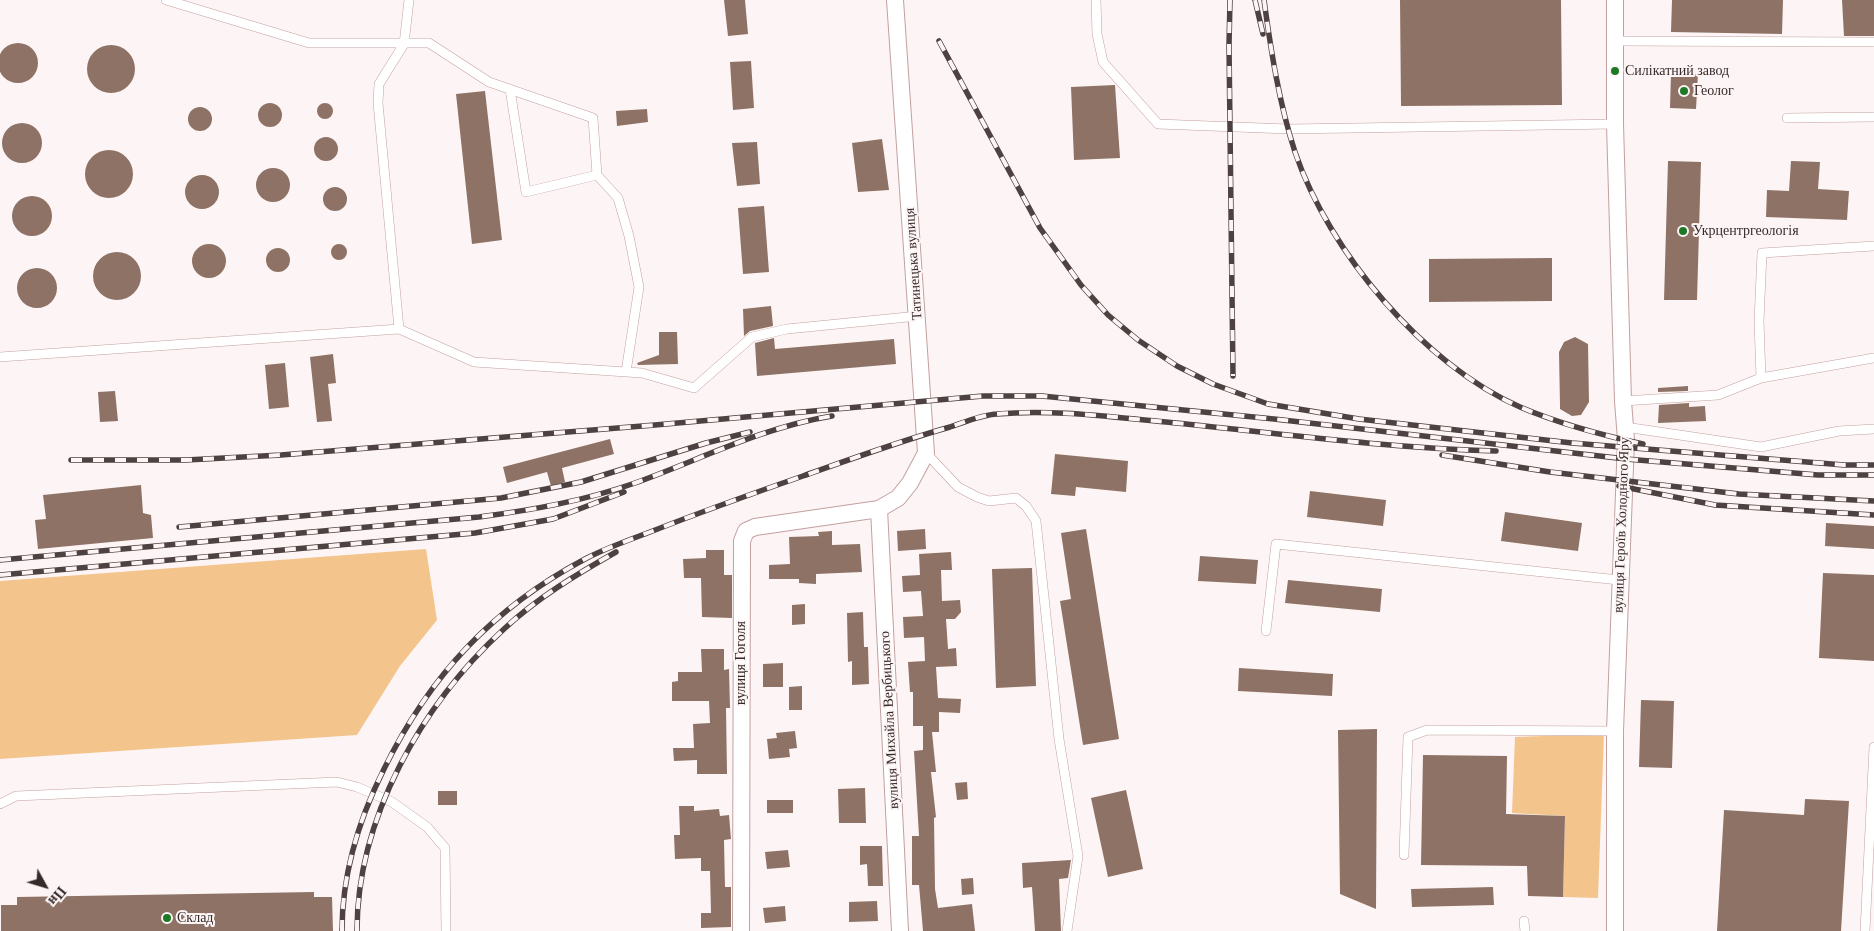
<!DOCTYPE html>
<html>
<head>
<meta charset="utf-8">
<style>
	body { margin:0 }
	#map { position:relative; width:1874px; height:931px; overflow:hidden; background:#fdf5f5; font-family:"Times New Roman",serif }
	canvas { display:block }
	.north { position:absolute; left:20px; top:861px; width:50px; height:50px; -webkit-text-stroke:4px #fdf5f5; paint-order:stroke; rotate:129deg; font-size:14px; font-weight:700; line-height:20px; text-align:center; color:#362929 }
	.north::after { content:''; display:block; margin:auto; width:18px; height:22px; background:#362929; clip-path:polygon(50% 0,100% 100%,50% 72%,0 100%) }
</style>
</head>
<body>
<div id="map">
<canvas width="1874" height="931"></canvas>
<div class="north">Пн</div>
</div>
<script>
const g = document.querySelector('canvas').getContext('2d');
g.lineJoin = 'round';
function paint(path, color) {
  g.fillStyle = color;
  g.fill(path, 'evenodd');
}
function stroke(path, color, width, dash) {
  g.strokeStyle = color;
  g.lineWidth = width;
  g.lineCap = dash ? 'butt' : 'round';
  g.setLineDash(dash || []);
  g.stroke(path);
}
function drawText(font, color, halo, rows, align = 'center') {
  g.font = font + ' "Times New Roman",serif';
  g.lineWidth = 4;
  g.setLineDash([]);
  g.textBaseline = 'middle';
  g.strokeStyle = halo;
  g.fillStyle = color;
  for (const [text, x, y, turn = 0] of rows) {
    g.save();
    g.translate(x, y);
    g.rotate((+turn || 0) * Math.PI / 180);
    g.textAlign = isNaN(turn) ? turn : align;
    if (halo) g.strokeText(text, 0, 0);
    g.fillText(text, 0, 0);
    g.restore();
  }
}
paint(new Path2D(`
	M426,549L437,620L400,666L357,735L0,759V581Z
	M1604,734L1598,898L1563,897L1565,816L1512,813L1515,737Z`), '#f4c48d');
paint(new Path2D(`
	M724,0H745L748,34L728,36Z
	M1400,0H1561L1562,105L1401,106Z
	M1672,0H1783L1782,34L1671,32Z
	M1842,0H1874V36H1844Z
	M-2 63a20 20 0 1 1 40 0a20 20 0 1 1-40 0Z
	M87 69a24 24 0 1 1 48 0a24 24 0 1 1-48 0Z
	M751,61L754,108L733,110L730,62Z
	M1671,73L1698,74L1696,109L1670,108Z
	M1115,85L1120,158L1074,160L1071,87Z
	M485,91L502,240L472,244L456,94Z
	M317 111a8 8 0 1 1 16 0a8 8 0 1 1-16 0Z
	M258 115a12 12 0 1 1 24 0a12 12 0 1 1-24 0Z
	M188 119a12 12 0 1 1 24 0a12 12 0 1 1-24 0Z
	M647,109L648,122L617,126L616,111Z
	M2 143a20 20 0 1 1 40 0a20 20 0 1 1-40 0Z
	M314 149a12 12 0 1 1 24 0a12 12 0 1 1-24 0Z
	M882,139L889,190L858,192L852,143Z
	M757,142L760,184L737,186L732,143Z
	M85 174a24 24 0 1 1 48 0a24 24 0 1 1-48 0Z
	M1668,161L1701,162L1697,300H1664Z
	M1791,161L1820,162L1818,189L1849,191L1847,220L1766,217L1767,190L1789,191Z
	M256 185a17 17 0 1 1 34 0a17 17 0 1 1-34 0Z
	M185 192a17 17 0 1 1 34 0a17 17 0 1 1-34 0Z
	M323 199a12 12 0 1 1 24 0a12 12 0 1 1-24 0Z
	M12 216a20 20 0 1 1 40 0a20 20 0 1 1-40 0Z
	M764,206L769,272L743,274L738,208Z
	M331 252a8 8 0 1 1 16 0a8 8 0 1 1-16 0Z
	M192 261a17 17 0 1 1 34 0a17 17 0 1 1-34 0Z
	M266 260a12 12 0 1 1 24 0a12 12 0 1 1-24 0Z
	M93 276a24 24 0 1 1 48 0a24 24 0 1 1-48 0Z
	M1552,258V301L1429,302V259Z
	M17 288a20 20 0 1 1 40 0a20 20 0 1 1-40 0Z
	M771,306L773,326L750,331L744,336L743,309Z
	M659,332H677L678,364L638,365L637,363L659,355Z
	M1575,337L1588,344L1589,402L1581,415L1572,416L1560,409V405L1559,352L1564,342Z
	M774,338L775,349L894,339L896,364L757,376L755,343Z
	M333,354L336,383L328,384L332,421L317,422L310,357Z
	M285,363L289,407L269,409L265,365Z
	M1688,386V391L1658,392V388Z
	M115,391L118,421L100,422L98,392Z
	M1689,403V407L1705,406L1706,421L1658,423L1659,405Z
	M610,439L614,454L562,468L565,482L551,486L547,472L507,483L503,467Z
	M1055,454L1128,461L1126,492L1076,487L1075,496L1051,494Z
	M141,485L143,513L151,515L153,538L38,549L35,520L46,519L43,495Z
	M1310,491L1386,500L1383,526L1307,517Z
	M1505,512L1582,523L1578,551L1501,541Z
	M1826,523L1874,526V549L1825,546Z
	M925,529L926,549L898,551L897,531Z
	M1086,529L1119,739L1083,745L1060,601L1071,599L1061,533Z
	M832,531V545L860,544L862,572L816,574V584L799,583V579H769V565L790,564L789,537L819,536L818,532Z
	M706,550H724V575H732V618L702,617L701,578H684L683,559L706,558Z
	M951,552L952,570H941L942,601L960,600L961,612L955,619H946L948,649L956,648L957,666L936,667L938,698L961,699L960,713L939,712V732H932L936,772H931L936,817L934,818L935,889L938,908L972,904L975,931H923L919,885H912V836H919L914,751L923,750V726H913V692H910L908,662L925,661L924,637L904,638L903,617L923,616L921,591L903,592L902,576L920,575L919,554Z
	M1200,556L1258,560L1256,584L1198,581Z
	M1032,568L1036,686L996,688L992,569Z
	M1823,573L1874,575V661L1819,658Z
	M1288,580L1382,589L1380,612L1285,603Z
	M805,604V624L792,625V605Z
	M863,612L864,647H868L869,684L852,685V661L848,662L847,613Z
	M701,649H724V670L729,669L730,708H726L727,774H697V760L674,761L673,748H694L693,724L710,723L709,701H672V682L678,681V672H702Z
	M783,663V687H763V664Z
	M1239,668L1333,674L1332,696L1238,691Z
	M802,686V710H789V687Z
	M1641,700L1674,701L1672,768L1639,767Z
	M1377,729L1376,909L1340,894L1338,730Z
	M795,731L797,748L789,749L790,757L769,759L767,739L777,738L776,733Z
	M1423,755L1507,756L1506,814L1565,816L1563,897L1528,896L1527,866L1421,865Z
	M967,782L968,799L957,800L955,783Z
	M865,788L866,823H839L838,789Z
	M1126,790L1143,869L1108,877L1091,798Z
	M438,791H457V805H438Z
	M1805,799L1849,801L1841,931H1717L1724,810L1804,815Z
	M767,800H793V813H767Z
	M679,806H694V811L719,809L720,816L729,815L731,839L724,840L725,887H731V927L701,928V913H711L710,871H701V858L675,859L674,835H680Z
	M860,846H882L883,886H868L867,864L860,865Z
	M788,850L790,867L767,869L765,852Z
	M1071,860L1068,878L1059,879L1061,931H1035L1032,887L1023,888L1022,863Z
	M973,878L974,894L962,895L961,879Z
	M1493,887L1494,905L1412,907L1411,889Z
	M314,892V897H332L333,931H1V905H17V897Z
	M877,901L878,921L849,922V902Z
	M785,906L786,921L765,923L763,908Z`), '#8e7265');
const lane = new Path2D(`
	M166,0L309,43H429L489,82L593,118L597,175L618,198L629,236L639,287L626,372
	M1096,0L1097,34L1103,62L1158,124L1288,129L1615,124
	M1615,41L1874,42
	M510,89L526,192L597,175
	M1787,118L1874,117
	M399,329L474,362L642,373L694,388L752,337L787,329L918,316
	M0,357L399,329L378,103L379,84L404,44L409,0
	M1761,378L1759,321L1762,253L1874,246
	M1623,401L1718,395L1761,378L1874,358
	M1625,427L1761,447L1839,431L1874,429
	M926,453L958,487L977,497L989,501L1016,498L1026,506L1036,521L1059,739L1078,856L1067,931
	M1266,631L1276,544L1619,580
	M0,804L16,796L337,782L357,787L392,802L427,827L445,848L446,931
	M1404,855L1408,737L1427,730L1615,731
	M1524,921L1525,931
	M1865,931L1874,747`);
const street = new Path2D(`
	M1615,0V124L1623,401L1626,440L1615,731V931
	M879,509L900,931
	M741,931L742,541L746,531L755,527L879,509L898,498L910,483L926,453L895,0`);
stroke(lane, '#c2a09f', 10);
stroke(street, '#c2a09f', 18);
stroke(lane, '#fff', 9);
stroke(street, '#fff', 16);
const rail = new Path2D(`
	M1230,0L1229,45L1233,376
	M1255,0L1263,34
	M1264,0C1271,51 1279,103 1295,152C1329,252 1423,364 1520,407C1560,424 1601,435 1643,444
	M939,41L1040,228L1081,285L1108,315L1138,340L1177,366L1213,384L1268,404L1359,419L1572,443L1844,465H1874
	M1442,455L1550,472L1739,494L1874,501
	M71,460H186L281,455L655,425L983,396H1042L1274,419L1626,459L1818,475H1874
	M1619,486L1715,505L1874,515
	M179,527L501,498L581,482L706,443L750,432
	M0,560L479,517C532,510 584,501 635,483C699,460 763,427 832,416
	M0,575L475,533L553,519L624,492
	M342,931C342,874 359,819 384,769C430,675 493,608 585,559C606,548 629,540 650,532C701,512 751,494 803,476C851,459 900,441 950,427C965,422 981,415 997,414C1053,409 1110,417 1166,422C1276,433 1385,448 1496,451
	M357,931C357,818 422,704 504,629C537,598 577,574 616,552`);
stroke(rail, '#4e4141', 5.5);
stroke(rail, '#fdf5f5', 4, [11]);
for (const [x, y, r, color] of [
	[1615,71,5,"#1d7827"],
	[1684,91,5,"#1d7827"],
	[1683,231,5,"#1d7827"],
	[167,918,5,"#1d7827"]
]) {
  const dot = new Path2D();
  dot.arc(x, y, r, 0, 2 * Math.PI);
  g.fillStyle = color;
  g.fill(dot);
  stroke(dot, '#fdf5f5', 2);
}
drawText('14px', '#362929', '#fdf5f5', [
	["Силікатний завод",1625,71],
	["Геолог",1694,91],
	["Укрцентргеологія",1693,231],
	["Склад",177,918]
], 'left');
drawText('14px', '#362929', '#fdf5f5', [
	["Татинецька вулиця",914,264,-94],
	["вулиця Героїв Холодного Яру",1622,525,-88],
	["вулиця Гоголя",741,663,-90],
	["вулиця Михайла Вербицького",890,720,-93]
]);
</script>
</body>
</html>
